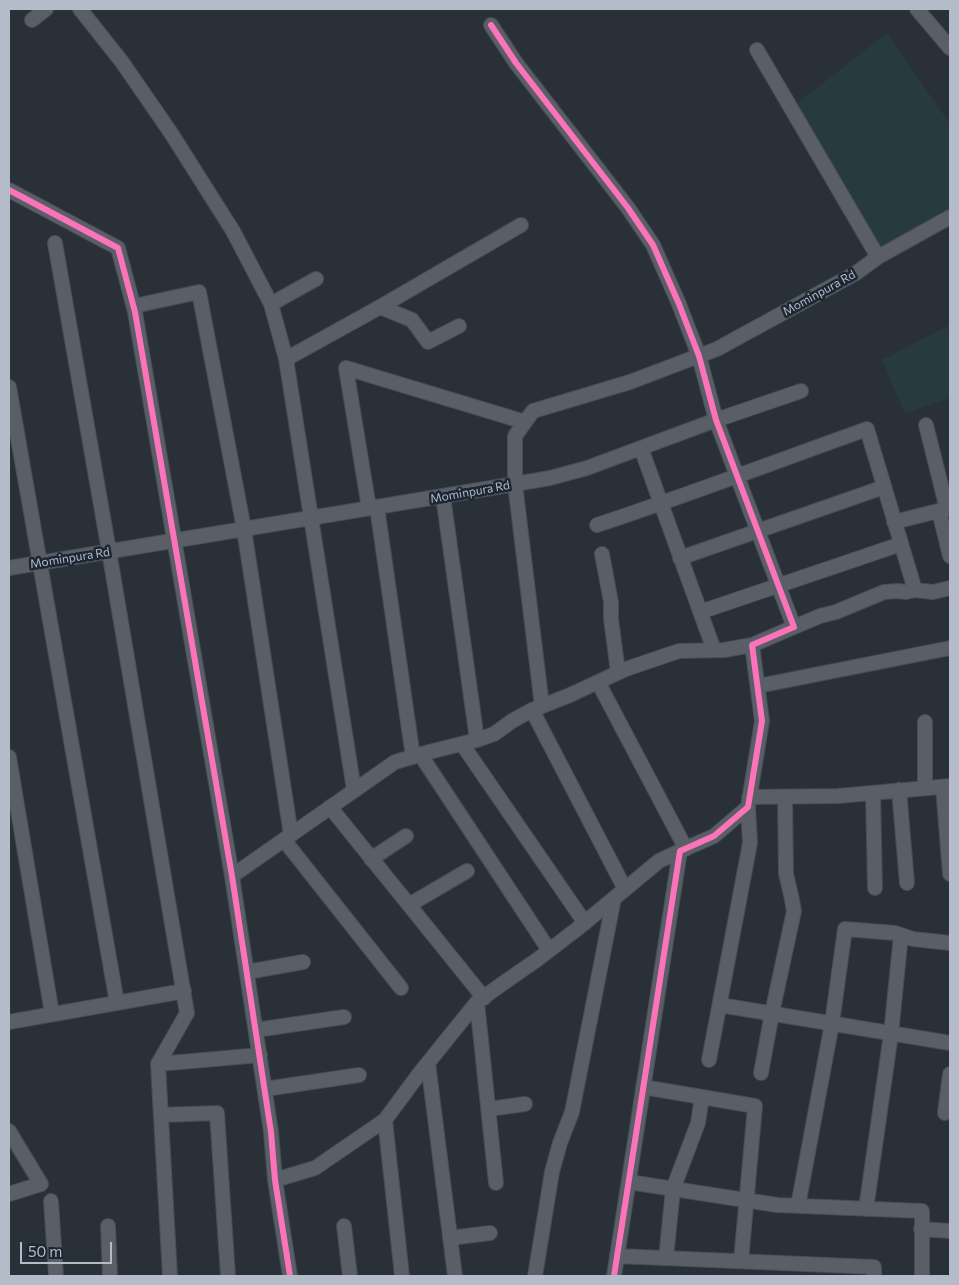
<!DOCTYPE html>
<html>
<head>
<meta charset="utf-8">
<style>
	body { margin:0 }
	#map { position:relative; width:959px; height:1285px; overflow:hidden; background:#2a3038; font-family:Commissioner,sans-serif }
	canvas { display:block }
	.frame { position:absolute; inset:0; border:10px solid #b4bcc9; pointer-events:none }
	.scale { position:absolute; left:20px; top:1242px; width:92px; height:22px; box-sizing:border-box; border:2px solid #b4bcc9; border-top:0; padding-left:6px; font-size:15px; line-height:18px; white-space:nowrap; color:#b4bcc9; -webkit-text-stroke:4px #1d2633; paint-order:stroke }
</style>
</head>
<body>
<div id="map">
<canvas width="959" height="1285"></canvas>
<div class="frame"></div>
<div class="scale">50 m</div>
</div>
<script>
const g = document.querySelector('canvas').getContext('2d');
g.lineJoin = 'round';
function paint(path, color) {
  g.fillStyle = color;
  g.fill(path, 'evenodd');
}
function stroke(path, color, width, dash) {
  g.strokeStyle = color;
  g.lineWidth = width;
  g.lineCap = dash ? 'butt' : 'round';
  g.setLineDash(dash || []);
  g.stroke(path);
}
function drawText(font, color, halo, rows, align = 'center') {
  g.font = font + ' Commissioner,sans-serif';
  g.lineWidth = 5;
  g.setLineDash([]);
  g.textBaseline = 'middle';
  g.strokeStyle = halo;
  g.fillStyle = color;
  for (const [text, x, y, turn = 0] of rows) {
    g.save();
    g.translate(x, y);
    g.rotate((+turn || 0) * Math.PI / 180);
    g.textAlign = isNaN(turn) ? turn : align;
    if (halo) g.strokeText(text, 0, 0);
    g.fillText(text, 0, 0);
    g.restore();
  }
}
paint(new Path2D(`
	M887,33L948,121L950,128V217L878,257L791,108Z
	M950,325V403L949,398L905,414L882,360Z`), '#273a3e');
const street = new Path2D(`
	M80,9L122,62L171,133L233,231L271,304L286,359L354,790
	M917,9L950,48
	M32,20L46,9
	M491,25L516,63L628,208L653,245L679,304L699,356L716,420L794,627L752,645L762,721L748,807L714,836L680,851L614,1276
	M757,50L878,257
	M9,190L118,248L135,312L232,876L271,1132L275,1180L290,1276
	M55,243L109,551L187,1013L158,1064
	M271,304L316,279
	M134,306L199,292L244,529L291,835
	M380,307L412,320L428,342L459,326
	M286,359L380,307L521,225
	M9,387L117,1003
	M926,425L947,509
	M641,448L714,650
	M443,496L477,740
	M377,507L413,757
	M369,508L346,368L525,422
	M939,511L950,556
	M894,522L950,508
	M597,525C688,495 777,461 867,429L915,590L906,592L898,591L884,592L836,612L820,616L794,627
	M602,554L611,602V619L618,672
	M680,558L884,487
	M9,568L515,484V436L533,411L630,382L717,349L856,273L878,257L950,217
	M915,590L933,592L950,588
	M700,612L901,544
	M598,682L686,849
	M758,686L950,648
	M542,706L515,484L550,478L587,468L716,420L801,391
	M532,710L625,889
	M925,722V788
	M462,744L585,923
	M420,754L549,950
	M9,757L52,1014
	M943,787L950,874
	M899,790L907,883
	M873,793L875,888
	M749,797L838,796L950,786
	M330,807L484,998
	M284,840L401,988
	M371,859L406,836
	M232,876L395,762L429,752L477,740L494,734L512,721L532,710L570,695L626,669L679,651L724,650L752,645
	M409,905L467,871
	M247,972L303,962
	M477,1002L496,1183
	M720,1005L950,1043
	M9,1022L184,991
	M256,1030L344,1017
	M709,1060L750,843L748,807
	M428,1063L455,1276
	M761,1073L772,1013L794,911L791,895L786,874L785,797
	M643,1087L755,1106L741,1261
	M265,1089L359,1075
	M489,1109L525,1104
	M945,1113L950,1074
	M161,1115L217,1113L228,1276
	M385,1120L402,1276
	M9,1131L41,1184L9,1194
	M275,1180L315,1168L385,1120L419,1074L477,1002L502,984L538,959L577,929L659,861L680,851
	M629,1182L777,1205L922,1211V1276
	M51,1201L56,1276
	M798,1206L832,1023L845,929L895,933L913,939L950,943
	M866,1209L891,1034L901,935
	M108,1226L110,1276
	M344,1226L350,1276
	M921,1229L950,1231
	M450,1238L490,1233
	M617,1256L874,1267V1276
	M666,1258L673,1189L698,1123L702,1097
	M170,1276L158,1064L260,1055
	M535,1276L552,1172L560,1143L572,1112L614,898`);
stroke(street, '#484c53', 16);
stroke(street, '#5a5e66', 14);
stroke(new Path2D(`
	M491,25L516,63L628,208L653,245L679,304L699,356L716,420L794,627L752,645L762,721L748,807L714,836L680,851L614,1276
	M9,190L118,248L135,312L232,876L271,1132L275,1180L290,1276`), '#fb73b8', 6);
drawText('12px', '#b4bcc9', '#1d2633', [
	["Mominpura Rd",819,293,-29],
	["Mominpura Rd",470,492,-10],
	["Mominpura Rd",70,558,-9]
]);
</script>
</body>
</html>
